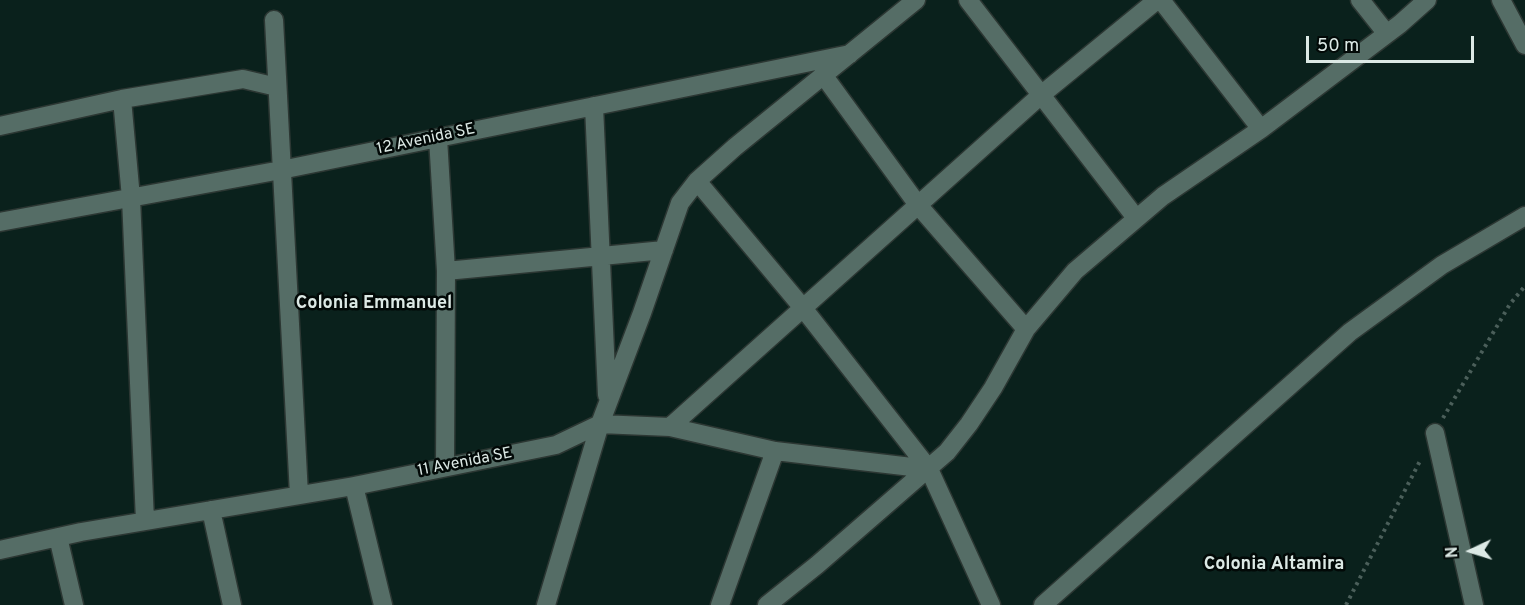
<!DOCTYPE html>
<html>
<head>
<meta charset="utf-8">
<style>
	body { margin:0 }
	#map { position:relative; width:1525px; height:605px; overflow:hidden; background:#0a211c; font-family:Overpass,sans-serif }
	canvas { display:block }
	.north { position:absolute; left:1441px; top:521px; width:60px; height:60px; -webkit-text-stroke:4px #020907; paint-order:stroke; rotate:266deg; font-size:16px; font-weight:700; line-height:24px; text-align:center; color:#dce9e5 }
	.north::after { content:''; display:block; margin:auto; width:21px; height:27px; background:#dce9e5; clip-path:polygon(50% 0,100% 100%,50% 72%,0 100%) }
	.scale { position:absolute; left:1306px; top:36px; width:168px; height:27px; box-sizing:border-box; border:3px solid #dce9e5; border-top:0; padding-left:8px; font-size:18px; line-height:21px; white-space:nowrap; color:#dce9e5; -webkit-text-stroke:4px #020907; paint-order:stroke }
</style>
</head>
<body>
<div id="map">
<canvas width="1525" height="605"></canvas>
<div class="north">N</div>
<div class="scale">50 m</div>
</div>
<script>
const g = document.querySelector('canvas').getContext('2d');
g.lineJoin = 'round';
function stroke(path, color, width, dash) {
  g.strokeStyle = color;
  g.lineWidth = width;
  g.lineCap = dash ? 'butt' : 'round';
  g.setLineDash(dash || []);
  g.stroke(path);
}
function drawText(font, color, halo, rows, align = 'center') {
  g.font = font + ' Overpass,sans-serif';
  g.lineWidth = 5;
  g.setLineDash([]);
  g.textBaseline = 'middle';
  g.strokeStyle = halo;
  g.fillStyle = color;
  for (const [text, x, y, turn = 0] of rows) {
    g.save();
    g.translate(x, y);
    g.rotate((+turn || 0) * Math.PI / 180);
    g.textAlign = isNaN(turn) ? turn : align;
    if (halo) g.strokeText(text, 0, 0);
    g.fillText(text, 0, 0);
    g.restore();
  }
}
const street = new Path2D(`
	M968,0L1136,218
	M1161,0L1261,129
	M1360,0L1387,34
	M1501,0L1525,45
	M274,20L299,495
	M824,76L918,205L1026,329
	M122,99L131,198L145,521
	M594,106L607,395
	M0,126L122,99L243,79L277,87
	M438,138L446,271L445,466
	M697,181L803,308L929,469L991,605
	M0,222L281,170L850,54
	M446,271L664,250
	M670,427L1041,95L1157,0
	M1435,433L1474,605
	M354,486L383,605
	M211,510L232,605
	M58,537L74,605
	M0,550L81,532L354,486L556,445L600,424L670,427L775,451L929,469
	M546,605L600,424L642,313L680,203L697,181L735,147L916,0
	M720,605L775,451
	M767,605L817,565L947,452L969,424L993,388L1026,329L1075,271L1163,196L1261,129L1400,24L1427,0
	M1043,605L1350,332L1442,265L1525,216`);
stroke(street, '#2c3733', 21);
stroke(new Path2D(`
	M1443,418L1510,304L1525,286
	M1346,605L1421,459`), '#4b5f5a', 4, [3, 4.5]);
stroke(street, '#556d66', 18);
drawText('16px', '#dce9e5', '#020907', [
	["12 Avenida SE",426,140,-12],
	["11 Avenida SE",465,463,-11]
]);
drawText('bold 18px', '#dce9e5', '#020907', [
	["Colonia Emmanuel",374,304],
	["Colonia Altamira",1274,565]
]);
</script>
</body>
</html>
